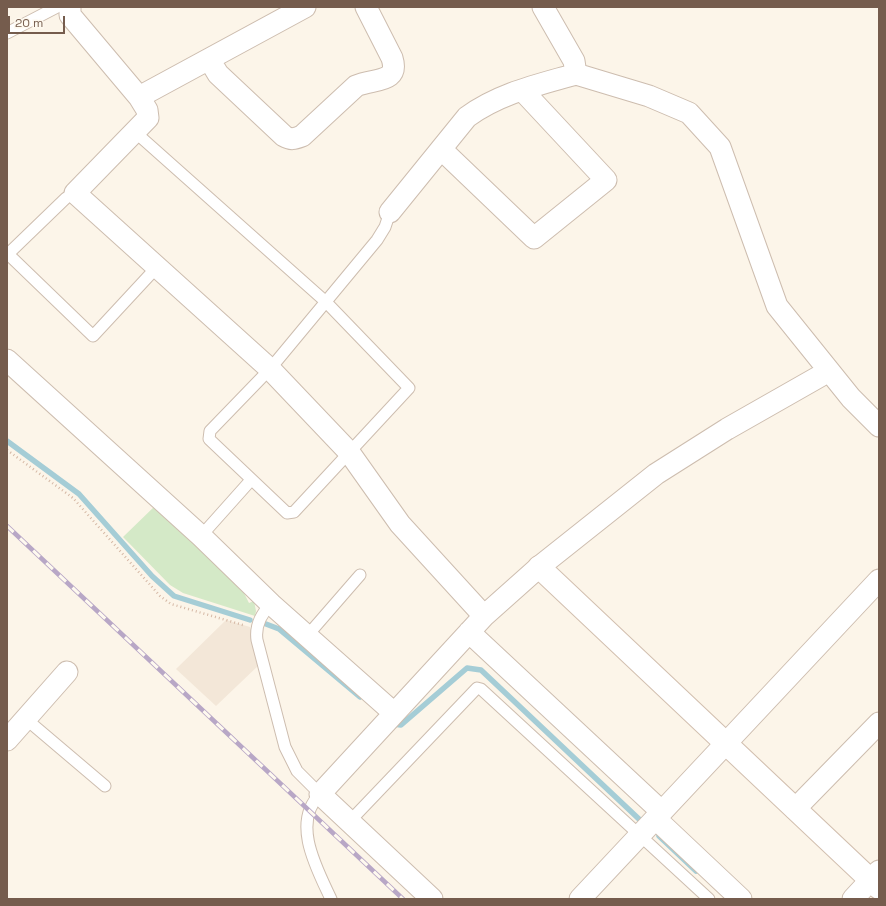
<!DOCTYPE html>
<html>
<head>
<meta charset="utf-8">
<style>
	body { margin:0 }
	#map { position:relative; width:886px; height:906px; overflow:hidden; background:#fcf5e9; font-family:"Space Grotesk",sans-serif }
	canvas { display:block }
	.frame { position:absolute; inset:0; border:8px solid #755c4d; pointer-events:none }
	.scale { position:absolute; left:8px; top:16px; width:57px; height:18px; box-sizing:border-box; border:2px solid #755c4d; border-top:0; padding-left:5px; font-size:12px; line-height:14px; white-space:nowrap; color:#755c4d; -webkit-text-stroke:3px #fef9ef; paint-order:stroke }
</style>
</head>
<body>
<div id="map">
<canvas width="886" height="906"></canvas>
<div class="frame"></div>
<div class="scale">20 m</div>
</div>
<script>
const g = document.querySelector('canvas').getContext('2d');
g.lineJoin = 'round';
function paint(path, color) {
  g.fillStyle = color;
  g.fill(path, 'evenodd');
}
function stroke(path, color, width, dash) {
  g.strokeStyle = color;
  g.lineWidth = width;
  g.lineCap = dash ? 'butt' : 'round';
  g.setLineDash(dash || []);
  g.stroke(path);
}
paint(new Path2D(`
	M226,620L250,627L260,664L216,706L176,669Z`), '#f3e7d8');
paint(new Path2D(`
	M157,504L247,590L244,593L249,603L254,601L256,611L255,616L183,593L170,585L123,537Z`), '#d4e9c7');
stroke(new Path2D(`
	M7,441L79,494L152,576L174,596L250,620
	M266,624L279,629L360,697
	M393,724L401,725L467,668L481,670L640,820
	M659,836L696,871`), '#a5cdd6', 5.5);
const lane = new Path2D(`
	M7,33L57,7
	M135,132L326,302L409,388L294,512L287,513L209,439L210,431L270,369L377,240L385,227L390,212
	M75,193L66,198L8,254L93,336L157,267
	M201,536L251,480
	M271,604C261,614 255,626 257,640L285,747L297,771L320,794C291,823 317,869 331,899
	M307,636L360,575
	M26,719L105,786
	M350,821L477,688L481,689L709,899`);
const street = new Path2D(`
	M70,7V15L139,97L147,110L148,118L75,193L270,369L349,452L400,524L484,616
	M543,7L574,61L576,74L649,96L689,113L720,147L777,306L851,398L879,426
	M209,59L218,74L284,136C291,140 294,139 302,136L356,86C373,78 400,84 392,58L366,7
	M139,97L305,7
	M441,149L534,238L606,180L522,90
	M390,212L467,117C500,93 538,85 576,74
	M7,360L201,536L271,604L394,713
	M469,632L662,812
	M7,740L67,672
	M795,809L879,723
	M656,819L741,899
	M432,899L320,794L484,616L539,567L656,474L727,429L829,371
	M580,899L879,580
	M853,899L879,871`);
const secondary = new Path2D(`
	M539,567L879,888`);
stroke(lane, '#cdbdaf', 13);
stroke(street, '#cdbdaf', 23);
stroke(secondary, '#d2bfaf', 24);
stroke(new Path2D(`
	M7,450L73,498L160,596L171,604L243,625`), '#d5b8a5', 2.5, [1, 3]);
stroke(lane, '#fff', 11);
stroke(street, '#fff', 21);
stroke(secondary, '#fff', 22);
const rail = new Path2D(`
	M7,526L403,899`);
stroke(rail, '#b8a7c6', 4.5);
stroke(rail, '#fef9ef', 3, [9]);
</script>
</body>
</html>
